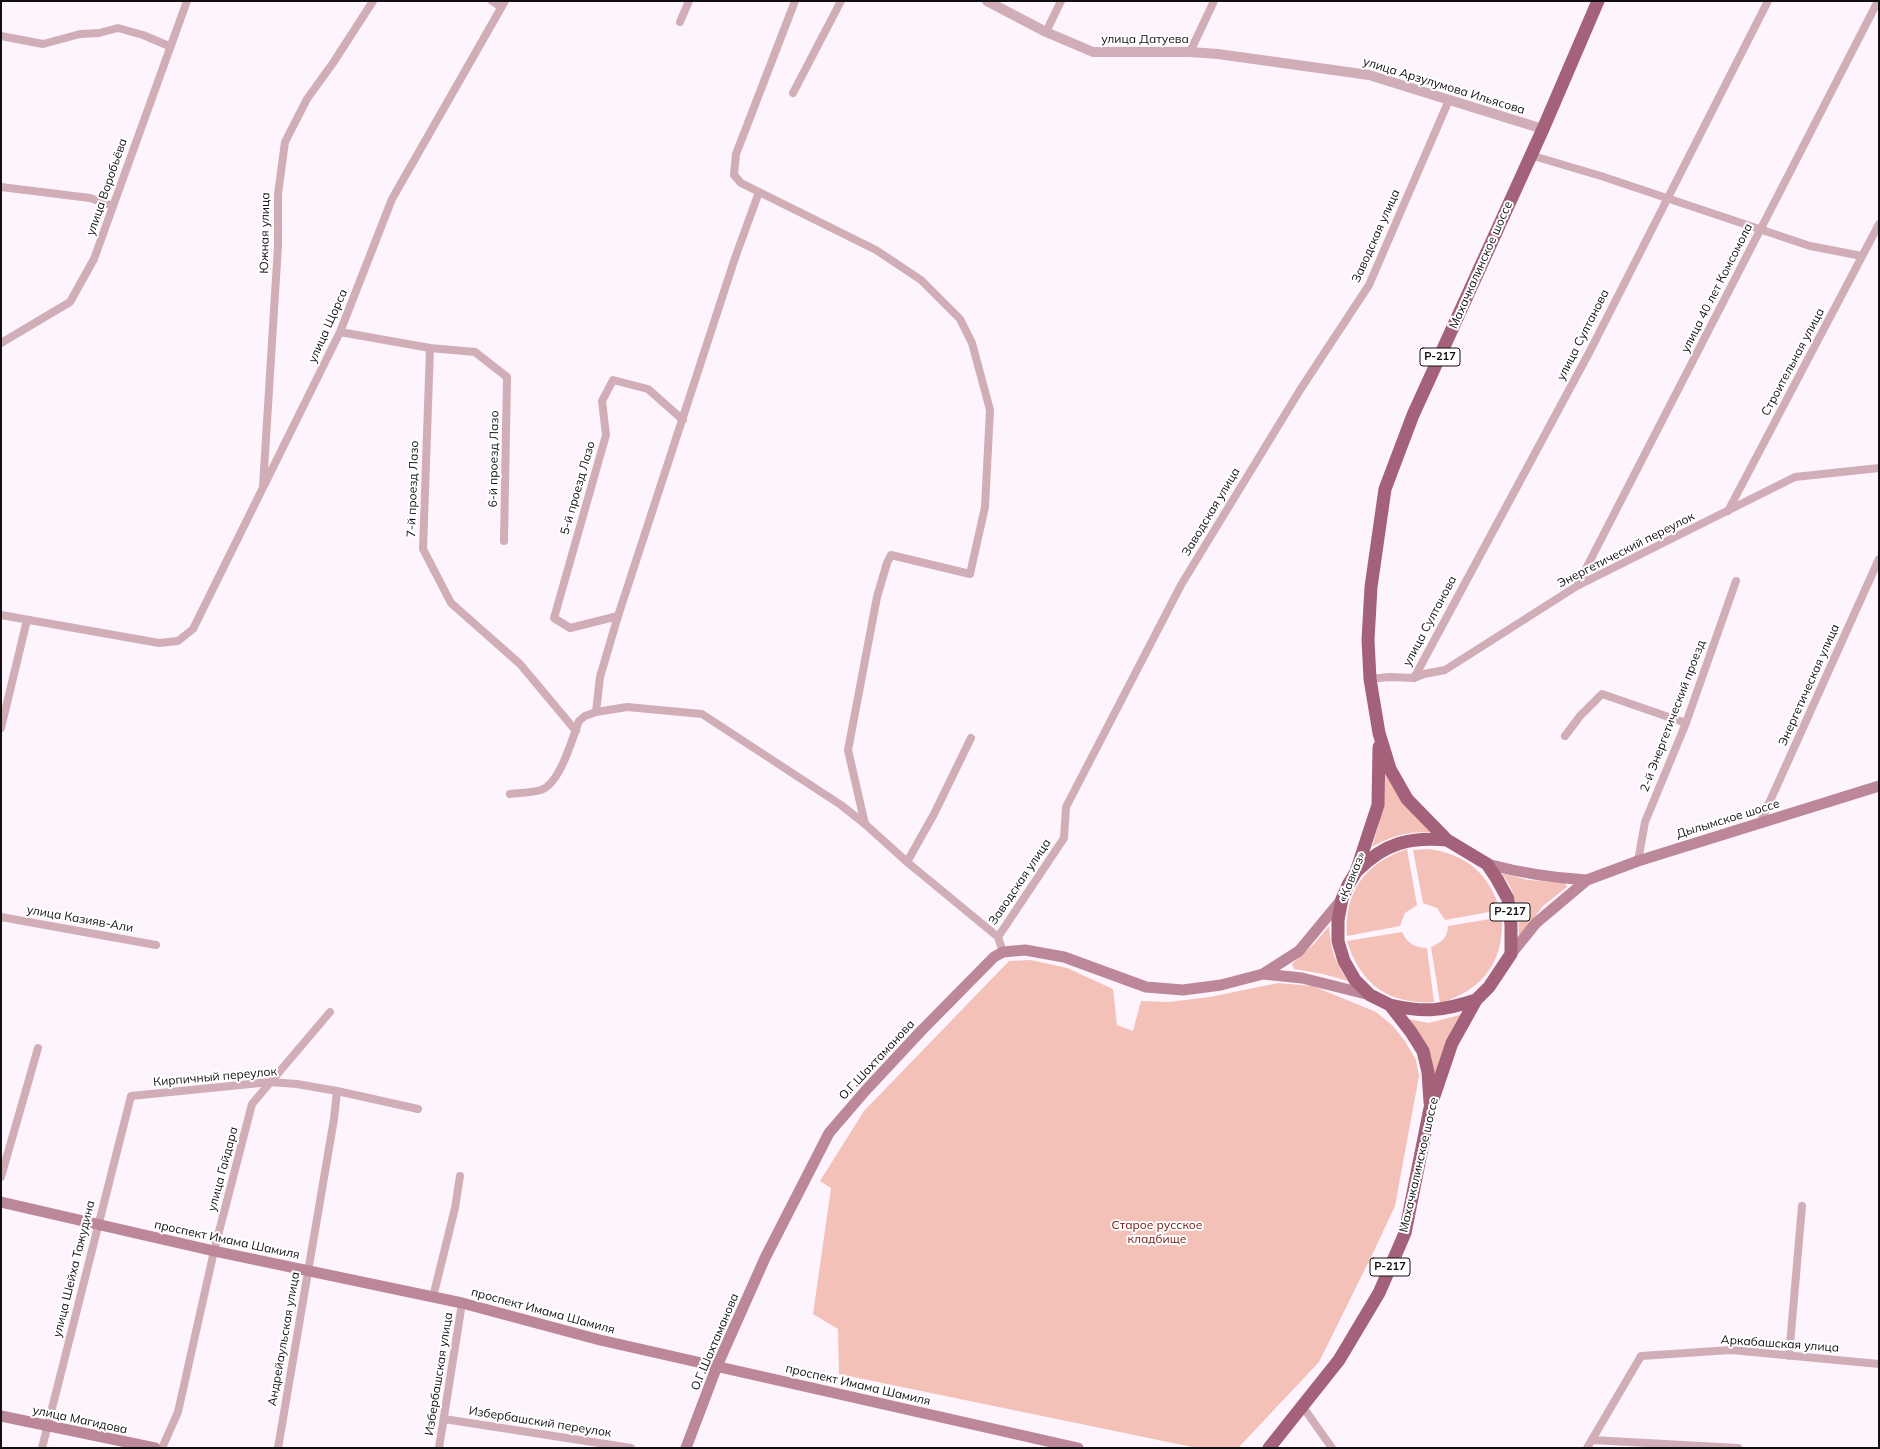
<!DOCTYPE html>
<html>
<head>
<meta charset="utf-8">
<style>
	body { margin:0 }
	#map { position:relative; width:1880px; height:1449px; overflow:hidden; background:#fdf4fd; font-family:Mulish,sans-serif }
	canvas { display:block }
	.frame { position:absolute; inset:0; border:2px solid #120f12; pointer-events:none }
</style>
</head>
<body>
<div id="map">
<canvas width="1880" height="1449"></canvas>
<div class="frame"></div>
</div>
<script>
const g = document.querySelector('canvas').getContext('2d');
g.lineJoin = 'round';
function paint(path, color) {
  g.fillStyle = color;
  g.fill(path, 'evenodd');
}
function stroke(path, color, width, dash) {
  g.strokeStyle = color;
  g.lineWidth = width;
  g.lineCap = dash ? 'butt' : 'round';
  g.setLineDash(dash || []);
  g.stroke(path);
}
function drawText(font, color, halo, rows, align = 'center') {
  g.font = font + ' Mulish,sans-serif';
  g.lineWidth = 4;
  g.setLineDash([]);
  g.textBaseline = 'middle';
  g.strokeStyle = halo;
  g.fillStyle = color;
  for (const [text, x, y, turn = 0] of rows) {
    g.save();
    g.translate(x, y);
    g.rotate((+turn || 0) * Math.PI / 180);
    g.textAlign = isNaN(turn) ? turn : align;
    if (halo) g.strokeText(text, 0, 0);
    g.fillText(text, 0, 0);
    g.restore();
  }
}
paint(new Path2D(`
	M1384,770L1402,803L1434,833C1411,830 1392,835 1372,847L1379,824Z
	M1407,849L1417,905L1405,913L1400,926L1347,936C1344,892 1365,863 1407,849Z
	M1428,849C1466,854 1489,873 1500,910L1445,920L1437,908L1423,903L1413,850Z
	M1501,873L1528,880L1565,883L1567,887L1543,906L1519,937C1519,914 1517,891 1501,873Z
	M1502,917C1504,962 1483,990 1440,1003L1431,947C1441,943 1448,937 1448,926Z
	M1329,926C1330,948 1336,964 1348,981L1323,974L1294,969L1292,964L1315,943Z
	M1402,932C1407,943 1415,948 1427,948L1434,1002C1389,1005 1360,984 1347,941Z
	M1031,960L1067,968L1113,989L1117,1025L1133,1031L1141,1001L1169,1002L1210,997L1278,983L1313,986L1376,1012L1393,1026L1405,1041L1416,1060L1419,1076L1395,1206L1374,1251L1319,1362L1238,1448H1197L839,1374L838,1329L813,1314L831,1188L820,1181L864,1111L1009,961Z
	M1460,1015C1448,1035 1440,1055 1435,1078L1407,1019L1429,1023Z`), '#f3c1b8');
stroke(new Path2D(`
	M492,1L501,7
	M795,1L736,154L734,175L741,183L876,250L921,280L960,319L972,343L990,410L985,507L970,574L891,555L887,563L877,597L848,750L865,824
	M680,22L689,1
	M1046,32L1061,1
	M1,36L43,44L80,34L99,33L118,28L143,35L169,46
	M1190,52L1214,1
	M793,93L841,1
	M1530,155L1601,176L1810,246L1862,256
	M1,187L90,198L113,206
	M340,332L430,348
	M1,343L70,302L94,259L187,1
	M263,486L278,246V194L285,142L307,99L333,63L373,1
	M1728,511L1879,224
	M504,541L507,377L475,352L430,348L423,549L451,603L520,664L576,731
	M1577,586L1878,1
	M1,615L159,643L178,641L193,629L340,332L392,199L505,1
	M618,616L570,628L554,618L606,435L602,401L613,380L648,389L683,420
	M1414,678L1590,351L1768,1
	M1370,679L1389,677L1414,678L1424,674L1445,670L1577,586L1795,477L1879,468
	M596,712L600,677L618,616L735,258L759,192
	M1,728L27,620
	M1565,736L1580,716L1602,694L1686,723
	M510,794C520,793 531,793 541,790C560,784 572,739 579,721L585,716L596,712L627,707L702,714L841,805L865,824L907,862L998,937L1003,952
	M1761,821L1879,559
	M1638,861L1645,822L1686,723L1736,581
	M907,862L934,814L971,738
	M1,917L156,945
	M998,937L1064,838L1066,807L1181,585L1300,390L1369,285L1449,100
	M1,1177L38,1048
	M433,1297L455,1208L460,1176
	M1789,1356L1802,1206
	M1303,1407L1332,1448
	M444,1419L631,1448
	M1592,1440L1738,1448
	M42,1448L131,1096L270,1082L297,1084L337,1091L418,1109
	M162,1448L178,1412L214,1251L252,1104L330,1012
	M278,1448L334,1119L337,1091
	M439,1448L462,1303
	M1587,1448L1641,1356L1731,1350L1879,1364`), '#d1adb8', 8);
stroke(new Path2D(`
	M987,1L1046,32L1093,52H1190L1218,54L1369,75L1543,129`), '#d1adb8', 10);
stroke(new Path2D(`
	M1487,864C1521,873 1553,878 1587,880
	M1511,954L1536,923L1587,880L1638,861L1879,786
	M1263,974L1302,978L1370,995
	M1,1202L214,1251L462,1303L600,1340L1078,1448
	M1,1416L155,1448
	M686,1448L717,1366L765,1258L829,1133L866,1090L921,1031L994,957L1003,952L1025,950L1064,957L1146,987L1183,990L1221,985L1263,974L1299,951L1342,899`), '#bc8899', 11);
stroke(new Path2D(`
	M1379,747L1378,805L1356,872L1348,885L1342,899L1338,920V941L1344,961L1355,980L1370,995L1390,1005L1411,1032L1423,1051L1428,1072L1430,1102
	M1358,870C1385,843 1409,837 1447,840
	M1390,1005C1425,1013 1442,1011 1476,1000
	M1269,1448L1339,1360L1379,1293L1405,1233L1430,1108L1452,1043L1476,1000L1489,987L1511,954V925L1508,899L1497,879L1487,864L1447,840L1407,799L1390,769L1379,733L1370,679L1368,640L1371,587L1385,489L1413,415L1543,129L1598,1`), '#a4627a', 13);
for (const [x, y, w] of [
	[1440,357,40],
	[1510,912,40],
	[1390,1267,40]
]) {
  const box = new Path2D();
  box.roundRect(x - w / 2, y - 9, w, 18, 3);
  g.fillStyle = '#fff';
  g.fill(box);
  stroke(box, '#120f12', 1);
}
drawText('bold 11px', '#120f12', null, [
	["Р-217",1440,357],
	["Р-217",1510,912],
	["Р-217",1390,1267]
]);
drawText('12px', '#120f12', '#fff', [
	["улица Датуева",1145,39],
	["улица Арзулумова Ильясова",1444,86,17],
	["улица Воробьёва",107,187,-71],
	["Южная улица",265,233,-89],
	["Заводская улица",1376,236,-66],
	["Махачкалинское шоссе",1481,265,-66],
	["улица 40 лет Комсомола",1717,288,-63],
	["улица Щорса",328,326,-66],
	["улица Султанова",1583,335,-63],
	["Строительная улица",1793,362,-62],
	["6-й проезд Лазо",494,459,-89],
	["5-й проезд Лазо",578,488,-74],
	["7-й проезд Лазо",413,489,-88],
	["Заводская улица",1211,512,-59],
	["Энергетический переулок",1626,550,-27],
	["улица Султанова",1430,621,-62],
	["Энергетическая улица",1809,685,-66],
	["2-й Энергетический проезд",1673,716,-69],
	["Дылымское шоссе",1728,819,-17],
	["«Кавказ»",1352,877,-68],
	["Заводская улица",1020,882,-56],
	["улица Казияв-Али",80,919,10],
	["О.Г.Шахтаманова",877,1060,-47],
	["Кирпичный переулок",215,1077,-5],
	["Махачкалинское шоссе",1419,1165,-77],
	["улица Гайдара",223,1169,-75],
	["проспект Имама Шамиля",227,1240,12],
	["улица Шейха Тажудина",74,1269,-76],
	["проспект Имама Шамиля",543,1311,15],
	["Андрейаульская улица",284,1339,-80],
	["О.Г.Шахтаманова",715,1342,-67],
	["Аркабашская улица",1780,1344,4],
	["Избербашская улица",439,1374,-81],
	["проспект Имама Шамиля",858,1385,13],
	["улица Магидова",80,1420,12],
	["Избербашский переулок",540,1422,9]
]);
drawText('12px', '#731610', '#fff', [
	["Старое русское",1157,1225],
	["кладбище",1157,1239]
]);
</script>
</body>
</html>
